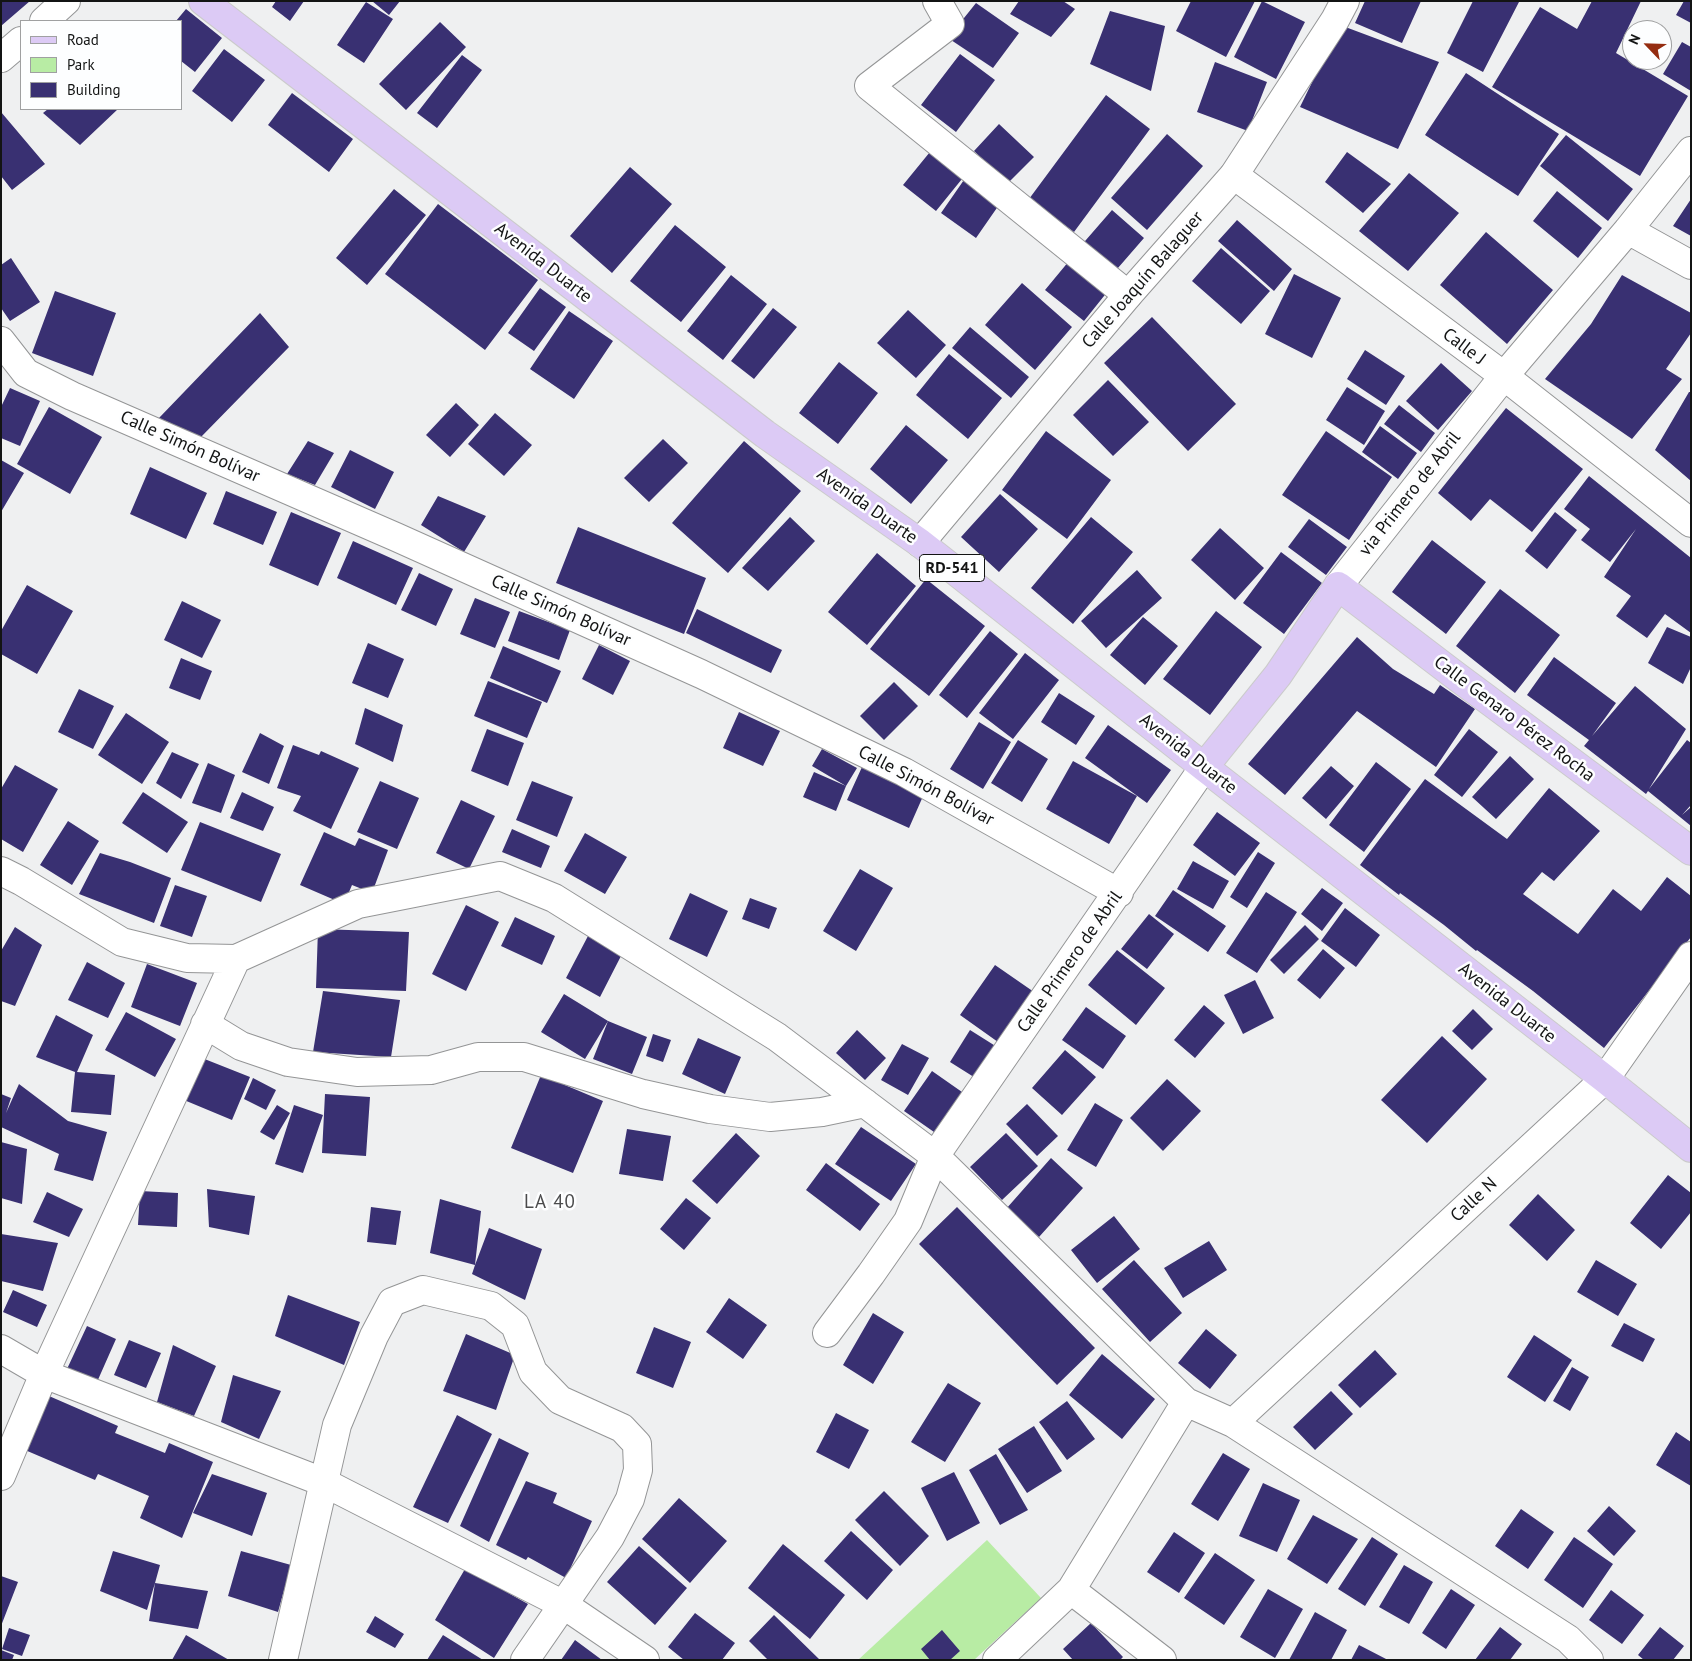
<!DOCTYPE html>
<html>
<head>
<meta charset="utf-8">
<style>
	body { margin:0 }
	#map { position:relative; width:1692px; height:1661px; overflow:hidden; background:#eff0f1; font-family:"PT Sans",sans-serif }
	canvas { display:block }
	.frame { position:absolute; inset:0; border:2px solid #131414; pointer-events:none }
	.legend { position:absolute; left:20px; top:20px; width:162px; height:90px; box-sizing:border-box; background:#fdfeff; border:1px solid #9fa0a1; margin:0; padding:6px 9px; list-style:none; font-size:15px; color:#131414 }
	.legend li { display:flex; align-items:center; gap:10px; height:25px }
	.legend b { width:25px; border:1px solid #9fa0a1 }
	.north { position:absolute; left:1622px; top:20px; width:50px; height:50px; box-sizing:border-box; background:#fdfeff; border:1px solid #9fa0a1; border-radius:50%; rotate:294deg; font-size:14px; font-weight:700; line-height:20px; text-align:center; color:#131414 }
	.north::after { content:''; display:block; margin:auto; width:18px; height:22px; background:#952d11; clip-path:polygon(50% 0,100% 100%,50% 72%,0 100%) }
</style>
</head>
<body>
<div id="map">
<canvas width="1692" height="1661"></canvas>
<div class="frame"></div>
<ul class="legend">
<li><b style="height:6px;background:#dccaf5"></b>Road</li>
<li><b style="height:14px;background:#b8eca4"></b>Park</li>
<li><b style="height:14px;background:#393072"></b>Building</li>
</ul>
<div class="north">N</div>
</div>
<script>
const g = document.querySelector('canvas').getContext('2d');
g.lineJoin = 'round';
function paint(path, color) {
  g.fillStyle = color;
  g.fill(path, 'evenodd');
}
function stroke(path, color, width, dash) {
  g.strokeStyle = color;
  g.lineWidth = width;
  g.lineCap = dash ? 'butt' : 'round';
  g.setLineDash(dash || []);
  g.stroke(path);
}
function drawText(font, color, halo, rows, align = 'center') {
  g.font = font + ' "PT Sans",sans-serif';
  g.lineWidth = 5;
  g.setLineDash([]);
  g.textBaseline = 'middle';
  g.strokeStyle = halo;
  g.fillStyle = color;
  for (const [text, x, y, turn = 0] of rows) {
    g.save();
    g.translate(x, y);
    g.rotate((+turn || 0) * Math.PI / 180);
    g.textAlign = isNaN(turn) ? turn : align;
    if (halo) g.strokeText(text, 0, 0);
    g.fillText(text, 0, 0);
    g.restore();
  }
}
paint(new Path2D(`
	M987,1540L1041,1598L974,1660H858Z`), '#b8eca4');
paint(new Path2D(`
	M1,1H30L1,26Z
	M276,1H304L290,21L272,7Z
	M372,1H400L389,15Z
	M1019,1H1063L1075,9L1051,37L1010,14Z
	M1191,1H1255L1226,57L1176,31Z
	M1262,1L1305,22L1276,79L1234,57Z
	M1365,1H1421L1402,43L1355,23Z
	M1473,1L1519,2L1483,72L1447,53Z
	M1592,1H1641L1616,53L1688,96L1640,176L1492,87L1540,7L1577,29Z
	M1684,1H1691V23L1676,15Z
	M366,2L393,19L364,63L337,45Z
	M976,3L1019,33L993,68L948,38Z
	M186,9L222,38L195,72L181,61V21H176Z
	M1110,11L1165,26L1151,91L1090,64Z
	M440,22L466,47L406,110L379,84Z
	M1340,25L1439,62L1398,149L1300,107Z
	M1682,42L1691,47V91L1663,74Z
	M224,49L265,80L232,122L192,91Z
	M960,54L995,80L956,132L921,105Z
	M462,55L482,70L437,128L417,113Z
	M1215,62L1267,82L1248,131L1197,112Z
	M1466,73L1559,134L1518,196L1425,135Z
	M292,93L353,139L329,172L268,125Z
	M1106,95L1150,129L1074,232L1029,199Z
	M48,109H118L80,145L43,113Z
	M1,112L45,164L12,190L1,176Z
	M999,124L1034,157L1008,183L974,151Z
	M1167,134L1203,166L1147,230L1111,198Z
	M1566,135L1633,189L1608,221L1540,166Z
	M934,147L966,174L936,211L903,185Z
	M1347,152L1391,184L1363,213L1325,182Z
	M630,167L672,204L612,273L570,236Z
	M1409,173L1459,213L1408,271L1359,231Z
	M966,177L1001,202L976,238L941,213Z
	M394,189L426,215L367,285L336,258Z
	M1557,191L1602,228L1578,258L1533,221Z
	M1691,199V236L1673,226Z
	M438,204L538,280L485,350L385,274Z
	M1112,210L1144,238L1111,276L1079,248Z
	M1237,220L1292,269L1274,291L1218,241Z
	M675,225L726,267L681,322L630,281Z
	M1486,232L1553,290L1507,344L1440,285Z
	M1221,248L1270,291L1241,324L1192,281Z
	M1074,255L1112,286L1084,321L1045,290Z
	M11,258L40,302L10,321L1,308V265Z
	M1294,274L1341,298L1312,358L1265,334Z
	M731,275L767,304L723,360L687,331Z
	M1622,275L1691,313V333L1666,369L1682,379L1632,439L1545,379L1591,324Z
	M1022,283L1072,327L1035,370L985,325Z
	M540,288L566,307L534,351L508,333Z
	M55,291L116,313L93,376L32,353Z
	M773,308L797,327L754,379L731,361Z
	M908,310L946,345L916,378L877,343Z
	M569,311L613,341L574,399L530,369Z
	M260,313L289,347L201,437L159,418Z
	M1152,317L1236,404L1188,451L1104,363Z
	M970,327L1029,377L1011,398L952,348Z
	M1365,350L1405,376L1386,405L1347,379Z
	M949,354L1002,398L968,439L916,395Z
	M839,362L878,393L838,444L799,413Z
	M1441,363L1472,391L1438,430L1406,401Z
	M1108,380L1149,422L1113,456L1073,415Z
	M1347,387L1385,411L1364,445L1326,420Z
	M10,388L40,401L20,446L1,438V407Z
	M1689,392H1691V481L1655,450Z
	M456,403L479,425L450,457L426,435Z
	M1399,405L1435,433L1421,452L1384,424Z
	M49,407L102,437L70,494L17,464Z
	M1506,408L1583,469L1532,532L1490,499L1471,521L1438,493Z
	M495,413L532,445L504,476L468,444Z
	M906,425L948,460L911,504L870,469Z
	M1380,426L1417,453L1398,479L1362,452Z
	M1046,431L1111,480L1067,539L1002,490Z
	M1326,431L1392,477L1349,540L1282,495Z
	M663,439L688,463L649,502L624,478Z
	M308,441L334,453L315,485L287,474Z
	M744,441L801,491L728,573L672,523Z
	M350,450L394,472L375,509L331,487Z
	M1,460L24,473L1,512Z
	M150,467L207,493L186,539L130,514Z
	M1589,476L1691,558V633L1665,614L1647,638L1616,616L1631,596L1604,577L1636,529L1610,562L1581,540L1590,529L1564,509Z
	M226,491L277,512L263,545L213,524Z
	M1000,494L1038,529L999,572L961,537Z
	M438,496L486,516L464,552L421,525Z
	M291,512L341,533L318,586L269,565Z
	M1555,512L1577,530L1547,569L1525,551Z
	M790,517L815,541L768,591L742,568Z
	M1091,517L1133,552L1073,624L1031,588Z
	M1309,519L1347,547L1326,575L1288,547Z
	M578,527L706,578L684,634L556,583Z
	M1220,528L1264,568L1235,600L1191,560Z
	M1432,540L1486,582L1446,634L1392,592Z
	M353,541L413,568L396,605L337,578Z
	M1281,552L1322,583L1284,634L1243,603Z
	M877,553L916,586L867,645L828,612Z
	M1137,570L1162,598L1106,648L1081,621Z
	M419,573L453,589L436,626L401,610Z
	M926,579L985,626L929,696L870,649Z
	M27,585L73,611L37,674L1,654V631Z
	M1500,589L1560,635L1515,693L1456,646Z
	M475,598L510,612L495,648L460,634Z
	M182,601L221,620L202,658L164,640Z
	M697,609L782,650L771,673L686,633Z
	M519,611L570,630L559,660L508,641Z
	M1216,611L1262,647L1210,715L1163,679Z
	M1143,617L1178,646L1145,685L1110,655Z
	M1667,627L1691,637V667L1683,684L1648,663Z
	M990,631L1018,654L967,718L939,695Z
	M1357,637L1393,669L1434,694L1440,685L1475,709L1436,767L1357,711L1285,795L1248,764Z
	M368,643L404,659L388,698L352,683Z
	M599,645L630,661L613,695L582,679Z
	M503,646L561,671L547,703L490,678Z
	M1025,653L1059,680L1013,739L979,713Z
	M1554,657L1616,703L1592,736L1635,686L1686,729L1649,789L1687,740L1691,743V805L1682,815L1691,807V826L1648,791L1646,794L1584,746L1589,740L1527,695Z
	M181,658L212,671L200,700L169,688Z
	M488,681L542,702L527,738L474,716Z
	M894,682L918,706L884,740L860,716Z
	M79,689L114,706L93,749L58,732Z
	M1059,693L1095,716L1076,745L1041,722Z
	M365,708L403,725L393,762L355,744Z
	M739,712L780,731L763,766L723,748Z
	M126,713L169,742L142,784L98,755Z
	M979,722L1011,742L983,789L950,769Z
	M1108,725L1171,770L1147,803L1085,758Z
	M487,729L524,743L508,786L471,771Z
	M1469,729L1498,752L1462,797L1434,775Z
	M260,733L284,746L269,784L242,772Z
	M1018,740L1048,759L1022,802L991,783Z
	M293,745L319,755L321,751L359,768L331,829L293,811L301,796L277,788Z
	M822,749L857,768L846,786L836,811L803,797L814,772L846,786L812,766Z
	M172,752L199,764L181,799L156,783Z
	M1510,756L1534,779L1496,819L1472,797Z
	M1073,761L1137,796L1109,844L1046,809Z
	M1376,762L1411,789L1364,852L1329,825Z
	M208,763L235,775L221,813L192,803Z
	M15,765L58,789L23,852L1,839V789Z
	M1331,766L1354,786L1326,819L1302,798Z
	M862,767L924,794L909,828L847,800Z
	M1425,779L1507,839L1549,788L1600,831L1554,881L1542,872L1523,894L1578,934L1613,889L1641,911L1667,877L1691,896V937L1604,1048L1533,991L1477,950L1476,951L1444,925L1400,893L1399,895L1360,865Z
	M380,781L419,798L397,849L357,832Z
	M532,781L573,797L557,837L516,820Z
	M143,792L188,822L167,853L122,823Z
	M242,792L274,807L263,831L230,818Z
	M461,800L495,816L469,869L436,853Z
	M1217,812L1260,843L1235,876L1193,845Z
	M68,821L99,841L72,885L40,865Z
	M200,822L281,854L261,902L181,870Z
	M512,829L550,846L541,868L502,852Z
	M324,832L355,846L359,838L388,850L372,893L352,885L344,904L300,885Z
	M585,833L627,857L605,894L564,871Z
	M1258,852L1275,863L1247,908L1230,897Z
	M100,853L130,862L171,878L154,923L79,894Z
	M1193,861L1229,881L1213,909L1177,889Z
	M860,869L893,888L856,951L823,931Z
	M175,885L207,896L192,937L160,926Z
	M1322,888L1343,903L1322,931L1301,914Z
	M1173,890L1226,926L1208,952L1155,916Z
	M1266,892L1297,912L1257,973L1226,953Z
	M690,893L728,911L707,957L669,939Z
	M750,898L777,908L769,929L742,919Z
	M466,905L499,922L466,991L432,974Z
	M1345,908L1380,935L1356,967L1321,941Z
	M1149,914L1174,934L1147,969L1121,949Z
	M515,917L555,936L542,965L501,946Z
	M1305,925L1319,939L1284,974L1270,960Z
	M15,927L42,945L15,1006L1,1001V951Z
	M318,929L409,932L406,991L316,988Z
	M588,936L621,956L600,997L566,978Z
	M1323,949L1345,968L1320,999L1297,980Z
	M1117,950L1165,988L1136,1025L1088,985Z
	M87,962L125,983L108,1018L68,1000Z
	M147,964L197,983L180,1026L131,1007Z
	M995,965L1034,992L998,1042L960,1015Z
	M1255,980L1274,1018L1243,1034L1224,995Z
	M323,991L400,1000L391,1057L313,1052Z
	M564,994L608,1021L585,1059L541,1032Z
	M1204,1005L1225,1023L1195,1058L1174,1040Z
	M1086,1007L1126,1036L1103,1069L1062,1040Z
	M1473,1009L1493,1029L1472,1050L1452,1031Z
	M126,1012L176,1039L155,1077L105,1050Z
	M56,1015L93,1035L77,1072L115,1075L111,1115L71,1112L75,1072L36,1057Z
	M608,1021L647,1037L632,1074L593,1059Z
	M857,1030L886,1058L865,1080L836,1053Z
	M970,1030L997,1047L977,1079L950,1062Z
	M653,1034L671,1040L663,1062L646,1056Z
	M1442,1036L1487,1079L1427,1143L1381,1100Z
	M698,1038L741,1057L725,1094L682,1074Z
	M902,1044L929,1058L908,1095L881,1080Z
	M1065,1050L1096,1077L1062,1115L1032,1088Z
	M202,1058L250,1077L232,1120L184,1100Z
	M932,1071L962,1092L934,1132L904,1111Z
	M541,1075L603,1101L573,1173L511,1148Z
	M253,1078L276,1090L266,1110L244,1099Z
	M1167,1079L1201,1111L1163,1151L1130,1118Z
	M19,1084L68,1121L107,1132L93,1181L54,1170L59,1154L1,1127V1094L11,1098L6,1113Z
	M325,1094L370,1097L366,1156L322,1153Z
	M1095,1103L1123,1120L1096,1167L1067,1150Z
	M1027,1104L1058,1136L1037,1156L1006,1124Z
	M277,1105L290,1113L274,1140L260,1132Z
	M294,1105L323,1115L303,1173L275,1164Z
	M861,1127L916,1164L891,1201L835,1164Z
	M627,1129L671,1136L663,1181L619,1174Z
	M736,1133L760,1156L717,1204L692,1181Z
	M1006,1133L1038,1166L1002,1200L970,1167Z
	M1,1142L27,1149L22,1204L1,1198Z
	M1051,1158L1083,1188L1039,1237L1006,1209Z
	M826,1163L880,1204L860,1231L806,1190Z
	M1668,1175L1691,1193V1212L1661,1249L1630,1223Z
	M207,1189L255,1196L249,1235L209,1227Z
	M140,1191L178,1193L177,1227L138,1225Z
	M47,1192L83,1209L69,1237L33,1222Z
	M1538,1194L1575,1230L1547,1261L1509,1225Z
	M686,1198L711,1218L684,1250L660,1229Z
	M440,1199L481,1211L475,1265L489,1228L542,1249L525,1300L472,1274L475,1265L430,1253Z
	M371,1207L401,1211L396,1245L367,1242Z
	M957,1207L1095,1348L1057,1385L919,1244Z
	M1114,1216L1140,1249L1097,1283L1071,1250Z
	M1,1234L58,1243L43,1291L1,1281Z
	M1209,1241L1227,1270L1183,1298L1164,1268Z
	M1134,1260L1182,1313L1150,1342L1102,1289Z
	M1596,1260L1637,1284L1618,1316L1577,1292Z
	M13,1290L47,1305L37,1327L3,1312Z
	M288,1295L360,1322L344,1365L275,1336Z
	M729,1298L767,1325L743,1359L706,1332Z
	M873,1313L904,1332L873,1384L843,1365Z
	M1624,1323L1655,1339L1643,1362L1611,1346Z
	M87,1326L116,1339L97,1382L67,1369Z
	M654,1327L691,1342L673,1388L636,1373Z
	M1206,1329L1237,1355L1210,1389L1178,1363Z
	M466,1334L515,1355L496,1410L443,1391Z
	M1534,1335L1572,1360L1545,1402L1507,1377Z
	M129,1340L161,1353L146,1388L114,1375Z
	M173,1345L216,1366L194,1416L157,1402Z
	M1375,1350L1397,1374L1360,1408L1338,1385Z
	M1102,1354L1155,1399L1122,1439L1069,1395Z
	M1572,1367L1589,1377L1570,1411L1553,1401Z
	M233,1375L281,1391L259,1439L221,1422Z
	M948,1383L981,1403L945,1462L911,1442Z
	M1331,1391L1353,1414L1315,1450L1293,1427Z
	M49,1396L118,1426L115,1433L165,1453L169,1443L213,1462L182,1538L140,1518L149,1496L98,1474L95,1480L25,1450Z
	M1067,1401L1095,1439L1067,1460L1039,1422Z
	M836,1413L869,1430L849,1469L816,1452Z
	M457,1415L492,1434L448,1523L413,1507Z
	M1034,1426L1062,1471L1027,1493L998,1449Z
	M1676,1432L1691,1442V1486L1656,1465Z
	M499,1438L529,1453L489,1542L460,1526Z
	M1223,1453L1250,1469L1218,1521L1191,1504Z
	M996,1454L1028,1510L1000,1525L969,1470Z
	M954,1472L980,1523L947,1541L921,1488Z
	M212,1474L267,1493L252,1536L193,1513Z
	M526,1481L557,1493L553,1503L592,1521L566,1578L528,1557L526,1560L496,1545Z
	M1263,1483L1300,1500L1277,1552L1239,1536Z
	M884,1491L929,1536L900,1566L855,1520Z
	M679,1498L727,1541L690,1583L642,1539Z
	M1609,1506L1636,1531L1614,1556L1587,1531Z
	M1521,1509L1554,1532L1528,1569L1495,1546Z
	M1313,1515L1358,1539L1327,1584L1287,1559Z
	M851,1531L893,1570L867,1600L824,1561Z
	M1174,1532L1205,1553L1179,1593L1147,1572Z
	M1372,1537L1398,1554L1365,1606L1338,1589Z
	M1574,1537L1613,1564L1583,1608L1544,1580Z
	M783,1544L845,1595L810,1639L748,1588Z
	M639,1546L687,1588L655,1625L607,1582Z
	M113,1551L160,1565L155,1583L208,1591L198,1629L149,1621L155,1583L147,1610L100,1591Z
	M241,1551L291,1565L278,1612L228,1596Z
	M1215,1553L1255,1580L1224,1625L1184,1598Z
	M1404,1565L1433,1582L1409,1624L1379,1607Z
	M465,1569L528,1604L494,1658L435,1620Z
	M1,1576L18,1582L1,1626Z
	M1268,1589L1303,1609L1275,1658L1240,1637Z
	M1451,1589L1475,1605L1446,1649L1422,1633Z
	M1611,1590L1644,1615L1622,1644L1589,1620Z
	M1315,1612L1347,1630L1331,1660H1289Z
	M695,1613L735,1643L722,1660H684L668,1647Z
	M774,1615L820,1660H768L749,1641Z
	M375,1616L404,1634L395,1648L366,1632Z
	M1091,1623L1123,1657L1120,1660H1073L1063,1649Z
	M1500,1627L1522,1644L1510,1660H1475Z
	M1660,1627L1684,1646L1673,1660H1644L1638,1655Z
	M9,1628L30,1635L22,1656L2,1649Z
	M942,1630L960,1651L950,1660H930L921,1649Z
	M186,1635L229,1660H172Z
	M443,1635L483,1660H427Z
	M575,1640L602,1660H561Z
	M1359,1645L1388,1660H1351Z
	M1,1650L14,1655L12,1660H1Z`), '#393072');
const street = new Path2D(`
	M937,1L950,24L869,86L1128,295
	M1234,175L1504,376L1691,523
	M1,341L26,373L72,396L396,537L701,674L904,772L1119,893
	M1,871L21,881L122,942L187,958L236,959L358,904L500,876L554,898L777,1037L935,1156L1186,1402L1233,1423L1568,1639L1589,1660
	M205,1024L241,1046L288,1062L357,1072L431,1070L478,1057H524L643,1094L710,1109L770,1117L822,1112L865,1103
	M827,1333L871,1274L908,1221L935,1156L1204,767
	M1,1349L44,1374L323,1482L564,1605L645,1660
	M1233,1423L1605,1079L1691,956
	M1,1476L44,1374L236,959
	M1071,1590L1162,1660
	M283,1660L337,1425L374,1336L392,1302L423,1290L491,1306L515,1325L533,1372L560,1400L622,1428L637,1444L638,1470L630,1499L610,1537L525,1660
	M997,1660L1071,1590L1186,1402`);
const secondary = new Path2D(`
	M44,21L66,1
	M1,58L21,41
	M1628,230L1691,265
	M920,543L1128,295L1234,175L1335,20L1345,1
	M1338,586L1504,376L1628,230L1691,151`);
const primary = new Path2D(`
	M203,1L765,434L920,543L1204,767L1605,1079L1691,1148
	M1204,767L1278,675L1338,586L1452,673L1691,851`);
stroke(street, '#949596', 30);
stroke(secondary, '#949596', 30);
stroke(primary, '#cbcbcb', 30);
stroke(street, '#fff', 28);
stroke(secondary, '#fff', 28);
stroke(primary, '#dccaf5', 28);
for (const [x, y, w] of [
	[952,568,65]
]) {
  const box = new Path2D();
  box.roundRect(x - w / 2, y - 13.5, w, 27, 4);
  g.fillStyle = '#fdfeff';
  g.fill(box);
  stroke(box, '#131414', 1);
}
drawText('bold 16px', '#131414', null, [
	["RD-541",952,568]
]);
drawText('18px', '#131414', '#fdfeff', [
	["Avenida Duarte",543,263,38],
	["Calle Joaquín Balaguer",1143,280,-49],
	["Calle J",1464,347,37],
	["Calle Simón Bolívar",190,447,24],
	["via Primero de Abril",1410,494,-52],
	["Avenida Duarte",867,506,35],
	["Calle Simón Bolívar",561,611,24],
	["Calle Genaro Pérez Rocha",1514,719,37],
	["Avenida Duarte",1188,754,38],
	["Calle Simón Bolívar",926,786,28],
	["Calle Primero de Abril",1070,962,-55],
	["Avenida Duarte",1507,1003,38],
	["Calle N",1474,1200,-43]
]);
g.letterSpacing = '1px';
drawText('19px', '#4b4b4c', '#fdfeff', [
	["LA 40",550,1203]
]);
g.letterSpacing = '0px';
</script>
</body>
</html>
